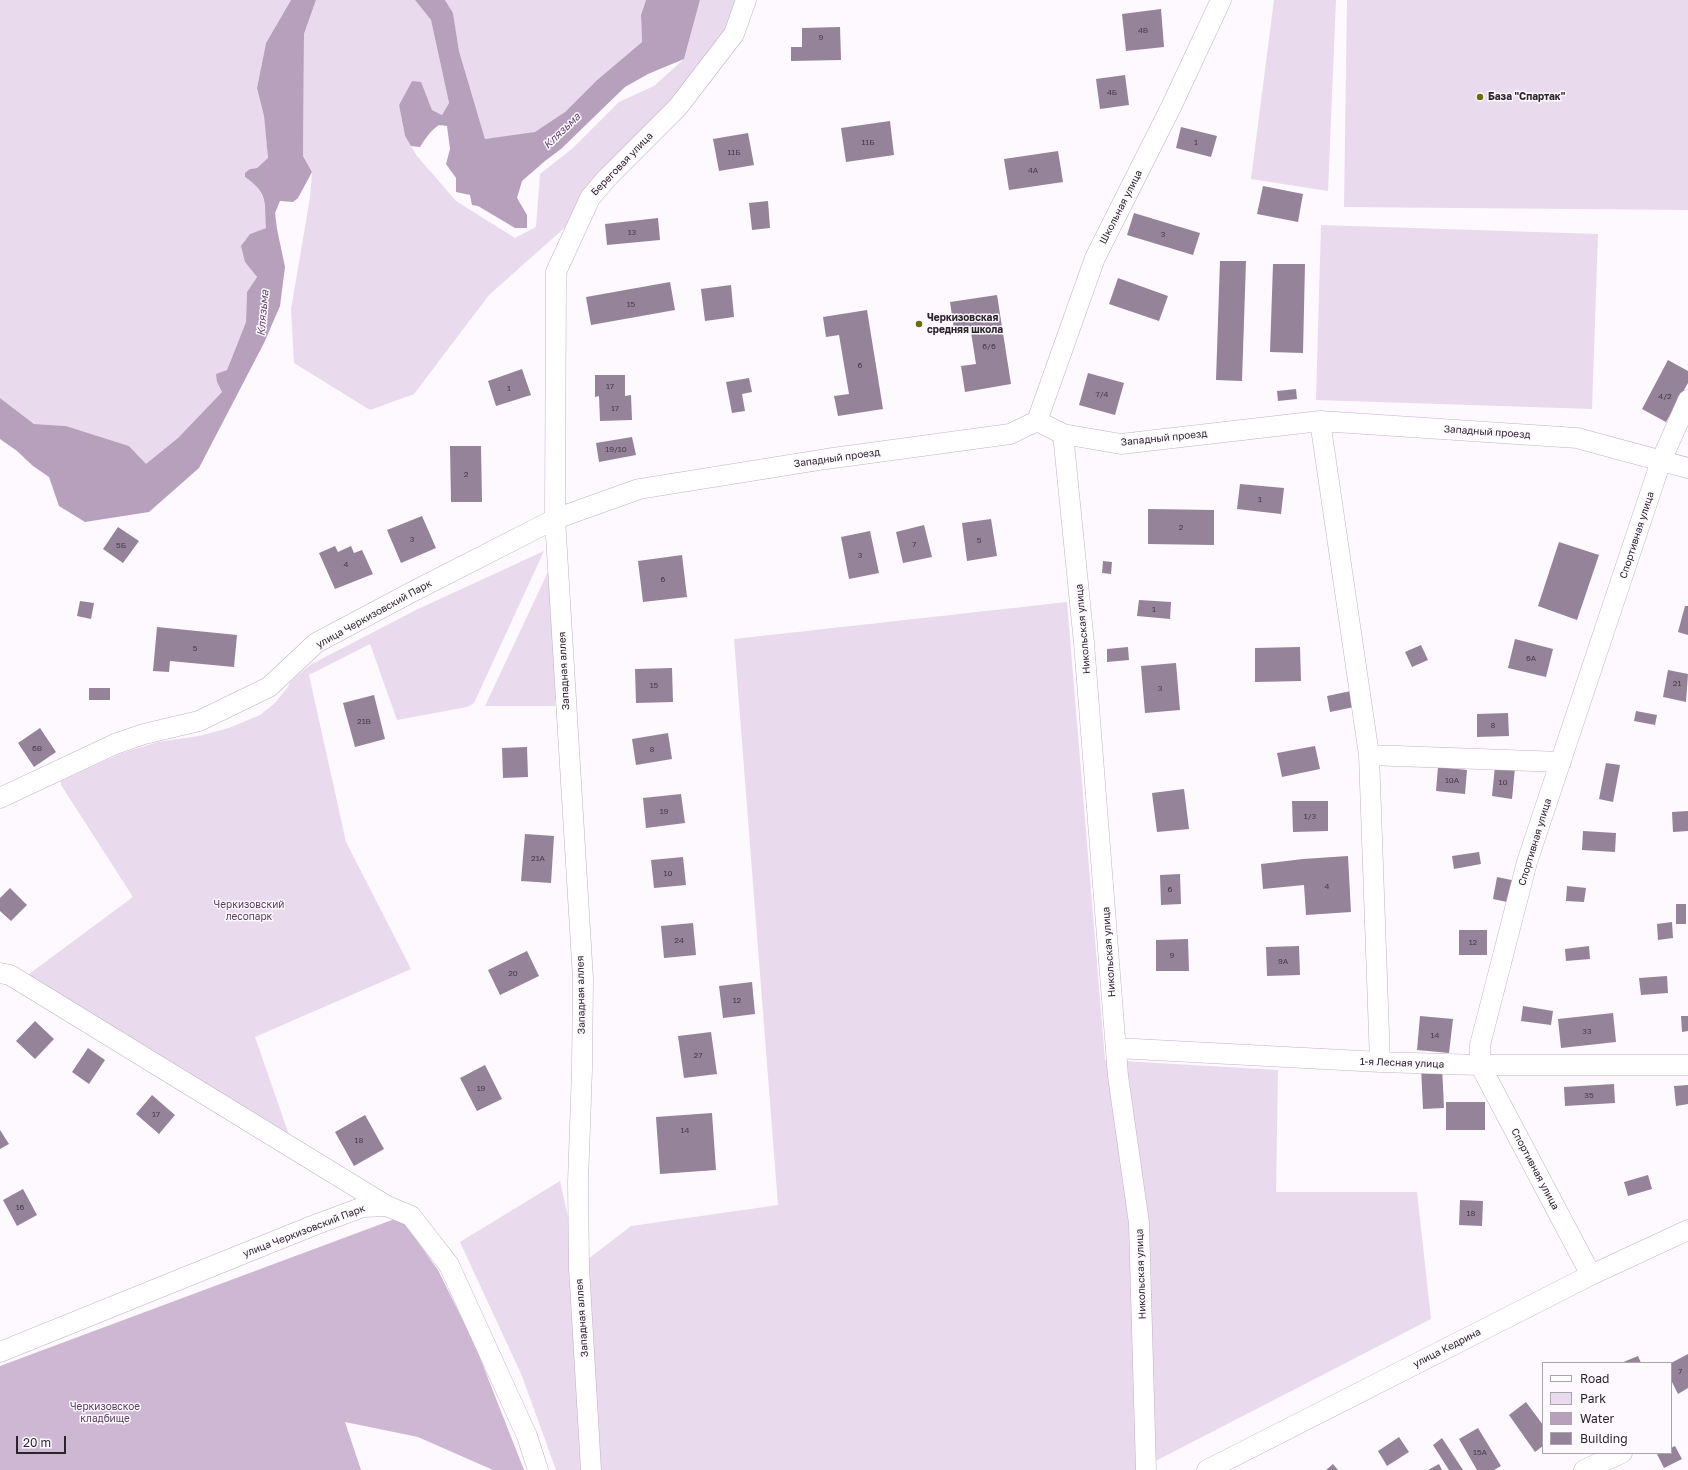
<!DOCTYPE html>
<html>
<head>
<meta charset="utf-8">
<style>
	body { margin:0 }
	#map { position:relative; width:1688px; height:1470px; overflow:hidden; background:#fdf9fe; font-family:"Golos Text",sans-serif }
	canvas { display:block }
	.legend { position:absolute; left:1542px; top:1362px; width:130px; height:92px; box-sizing:border-box; background:#fdf9fe; border:1px solid #a9a4aa; margin:0; padding:5px 7px; list-style:none; font-size:12px; color:#2c242d }
	.legend li { display:flex; align-items:center; gap:8px; height:20px }
	.legend b { width:20px; border:1px solid #a9a4aa }
	.scale { position:absolute; left:16px; top:1436px; width:50px; height:18px; box-sizing:border-box; border:2px solid #2c242d; border-top:0; padding-left:5px; font-size:12px; line-height:14px; white-space:nowrap; color:#2c242d; -webkit-text-stroke:3px #fdf9fe; paint-order:stroke }
</style>
</head>
<body>
<div id="map">
<canvas width="1688" height="1470"></canvas>
<ul class="legend">
<li><b style="height:5px;background:#fff"></b>Road</li>
<li><b style="height:11px;background:#e9daed"></b>Park</li>
<li><b style="height:11px;background:#b7a0bc"></b>Water</li>
<li><b style="height:11px;background:#958399"></b>Building</li>
</ul>
<div class="scale">20 m</div>
</div>
<script>
const g = document.querySelector('canvas').getContext('2d');
g.lineJoin = 'round';
function paint(path, color) {
  g.fillStyle = color;
  g.fill(path, 'evenodd');
}
function stroke(path, color, width, dash) {
  g.strokeStyle = color;
  g.lineWidth = width;
  g.lineCap = dash ? 'butt' : 'round';
  g.setLineDash(dash || []);
  g.stroke(path);
}
function drawText(font, color, halo, rows, align = 'center') {
  g.font = font + ' "Golos Text",sans-serif';
  g.lineWidth = 3;
  g.setLineDash([]);
  g.textBaseline = 'middle';
  g.strokeStyle = halo;
  g.fillStyle = color;
  for (const [text, x, y, turn = 0] of rows) {
    g.save();
    g.translate(x, y);
    g.rotate((+turn || 0) * Math.PI / 180);
    g.textAlign = isNaN(turn) ? turn : align;
    if (halo) g.strokeText(text, 0, 0);
    g.fillText(text, 0, 0);
    g.restore();
  }
}
paint(new Path2D(`
	M0,0H291L266,43L257,88L264,116L268,158L257,168L250,169L245,177C268,193 264,202 266,228L250,234L245,262L257,277L247,292L246,322L227,370L217,382L222,392L178,438L146,465L129,446L66,426L34,424L0,398Z
	M316,0H415L431,20L449,103L442,115L432,110L428,100L412,81L399,105L405,136L417,156L456,201L515,238L536,227L540,174L573,148L619,102L654,86L684,59L700,0H745L734,34L607,190L489,295L414,394L370,410L294,363L291,309L310,198L312,172L303,156L304,34Z
	M445,0H646L641,15L642,42L596,81L565,112L535,133L485,139L459,51L453,13Z
	M1274,0H1336L1328,191L1251,179Z
	M1347,0H1688V210L1344,207Z
	M1321,225L1598,234L1592,409L1316,400Z
	M544,551L474,703L467,707L397,720L370,644L309,675L346,842L411,969L255,1037L297,1158L25,977L133,897L61,785V781L122,753L158,742L199,736L229,728L260,715L275,703L287,688L291,681L310,665L416,610Z
	M555,557V706H485Z
	M1067,602L1105,1060L1278,1070L1276,1192H1417L1431,1319L1138,1470H556L522,1376L460,1242L560,1181L579,1266L631,1226L778,1205L734,639Z`), '#e9daed');
paint(new Path2D(`
	M400,1217L438,1270L475,1345L524,1470H493L418,1437L345,1422L361,1470H0V1366Z`), '#ceb7d3');
paint(new Path2D(`
	M291,0H316L304,34L303,156L312,172L298,198L293,202L280,201L275,213L277,229L285,267L280,306L264,343L199,468L149,512L85,522L59,506L49,477L33,466L17,451L0,439V398L34,424L66,426L129,446L146,464L178,438L222,392L217,382L216,374L227,370L246,322L247,292L257,277L245,262L241,246L250,234L266,228C264,201 269,194 245,177V173L250,169L257,168L268,158L264,116L257,88L266,43Z
	M415,0H445L453,13L459,51L485,139L535,132L565,112L596,81L642,42L641,15L646,0H700L684,59L648,74L625,87L561,149L545,161L522,181L517,198L527,215V228H515L478,206L472,205L470,195L456,192V178L446,164L450,149L447,126L439,125C430,131 426,138 420,147L411,146L405,136L399,105L412,81L421,82L432,110L442,115L449,103L431,20Z`), '#b7a0bc');
paint(new Path2D(`
	M1161,9L1164,47L1126,51L1122,14Z
	M840,27L841,60L791,61V47H802V28Z
	M1125,75L1129,105L1100,109L1096,79Z
	M890,121L894,155L846,162L841,128Z
	M1181,127L1217,136L1211,157L1176,148Z
	M748,133L754,165L719,171L713,139Z
	M1058,151L1063,182L1009,190L1004,159Z
	M1263,186L1303,194L1298,222L1257,214Z
	M768,201L770,228L752,230L749,203Z
	M1134,213L1200,233L1193,255L1127,235Z
	M658,218L660,240L607,245L605,224Z
	M1220,261H1246L1242,381L1216,380Z
	M1273,264H1305L1303,353L1270,352Z
	M1118,278L1168,296L1159,321L1109,304Z
	M670,282L675,310L591,325L586,297Z
	M731,285L734,317L705,321L701,289Z
	M997,295L1011,384L965,392L961,366L976,364L970,326L954,329L950,302Z
	M867,310L883,409L838,416L834,396L849,394L839,335L826,337L823,317Z
	M1668,360L1688,371V383L1666,422L1642,409Z
	M522,369L531,395L496,406L488,381Z
	M1088,373L1124,383L1115,415L1079,405Z
	M595,375H625V396L631,395L632,420L600,421L599,396L595,397Z
	M749,378L752,392L742,394L745,411L732,413L726,382Z
	M1296,389L1297,399L1278,401L1277,391Z
	M632,437L636,455L599,462L596,443Z
	M450,446H481L482,502H451Z
	M1240,484L1284,488L1281,514L1237,509Z
	M1148,509L1214,510V545L1148,544Z
	M422,516L436,548L401,563L387,530Z
	M991,519L997,556L967,561L962,523Z
	M924,525L932,557L903,563L896,532Z
	M118,527L139,541L123,563L103,549Z
	M870,531L879,573L849,579L841,537Z
	M1559,542L1599,555L1577,620L1538,606Z
	M335,546L338,552L351,546L354,553L362,550L373,574L335,589L319,553Z
	M682,555L687,597L643,602L638,561Z
	M1103,561L1112,562L1111,574L1102,573Z
	M1139,600L1171,602L1170,619L1137,616Z
	M80,601L94,603L91,619L77,616Z
	M1685,606H1688V635L1678,632Z
	M157,627L237,635L234,667L170,661L169,672L153,671Z
	M1515,639L1553,649L1546,677L1508,668Z
	M1421,645L1428,660L1412,667L1405,652Z
	M1128,647L1129,660L1107,662V649Z
	M1300,647L1301,681L1255,682V648Z
	M1176,663L1180,710L1145,713L1141,666Z
	M672,668L673,702L636,703L635,669Z
	M1668,670L1688,674L1686,702L1663,697Z
	M89,688H110V700H89Z
	M1351,691L1354,707L1330,712L1327,696Z
	M374,695L385,739L355,747L343,703Z
	M1636,711L1657,715L1655,725L1634,721Z
	M1508,713L1509,736L1477,737V714Z
	M40,728L56,752L34,767L18,743Z
	M668,733L672,759L636,765L632,739Z
	M1315,746L1320,769L1282,777L1277,753Z
	M527,747L528,777L503,778L502,748Z
	M1606,763L1620,765L1613,802L1599,799Z
	M1495,766L1515,768L1512,799L1492,796Z
	M1438,767L1467,770L1465,794L1436,791Z
	M1184,789L1189,829L1157,832L1152,793Z
	M681,794L685,823L646,828L643,798Z
	M1292,801H1328V831L1293,832Z
	M1688,811V831L1673,832L1672,812Z
	M1583,831L1616,833L1615,852L1582,850Z
	M525,834L554,836L551,883L521,881Z
	M1479,852L1481,864L1454,869L1452,856Z
	M1348,856L1351,912L1306,915L1304,885L1263,889L1261,864L1303,859Z
	M683,857L686,885L654,888L651,860Z
	M1180,874L1181,904L1161,905L1160,875Z
	M1497,877L1516,881L1512,903L1493,899Z
	M1567,886L1586,888L1584,902L1566,901Z
	M10,888L27,905L11,921L0,911V898Z
	M1676,904H1686V924H1676Z
	M1672,922L1673,938L1658,940L1657,924Z
	M693,923L696,955L664,958L661,926Z
	M1459,930H1487V955H1459Z
	M1188,939L1189,971H1156V940Z
	M1299,946L1300,975L1267,976L1266,947Z
	M1589,946L1590,959L1566,961L1565,949Z
	M527,951L539,976L500,995L488,970Z
	M1667,976L1668,993L1641,995L1639,978Z
	M752,982L755,1014L723,1018L719,986Z
	M1523,1006L1553,1011L1551,1025L1521,1021Z
	M1613,1013L1616,1042L1561,1048L1558,1019Z
	M1420,1016L1453,1019L1449,1053L1417,1050Z
	M1681,1016H1688V1031L1682,1032Z
	M35,1021L54,1039L35,1059L16,1041Z
	M711,1032L717,1074L684,1078L678,1036Z
	M88,1048L105,1060L89,1084L72,1072Z
	M485,1065L502,1099L477,1111L460,1078Z
	M1442,1066L1444,1108L1423,1109L1421,1067Z
	M1614,1084L1615,1103L1565,1106L1564,1087Z
	M1688,1085V1104L1676,1106L1674,1086Z
	M152,1095L175,1115L159,1134L136,1114Z
	M1446,1102H1485V1130H1446Z
	M712,1113L716,1170L660,1174L656,1117Z
	M365,1115L384,1149L354,1166L335,1132Z
	M0,1130L9,1144L0,1149Z
	M1648,1175L1652,1189L1628,1196L1624,1182Z
	M23,1189L37,1215L17,1226L3,1200Z
	M1460,1200L1483,1201L1482,1226L1459,1225Z
	M1688,1354V1388L1678,1394L1671,1380V1363Z
	M1638,1356L1641,1363H1621Z
	M1526,1402L1543,1425V1446L1535,1452L1509,1415Z
	M1478,1428L1501,1466L1494,1470H1477L1459,1439Z
	M1399,1437L1409,1452L1387,1466L1378,1451Z
	M1442,1438L1463,1470H1449L1433,1445Z
	M1675,1446L1682,1459L1664,1468L1657,1454L1671,1453V1448Z
	M1333,1464L1338,1470H1326Z
	M1439,1464L1442,1470H1428Z`), '#958399');
const minor = new Path2D(`
	M1037,421L1095,258L1172,105L1221,0
	M1320,421L1369,755L1380,1062
	M1063,434L1084,643L1118,1076L1139,1223L1146,1470
	M1369,755L1561,762
	M0,798L115,744L144,734L199,721L269,687L316,643L412,592L555,519L639,489L826,459L1010,434L1037,421L1063,434L1121,444L1320,421L1577,438L1688,468
	M0,973L10,975L387,1206
	M1116,1048L1380,1062L1480,1065H1688
	M1591,1275L1480,1065V1045L1527,862L1661,461L1688,400
	M0,1352L312,1226L363,1207L387,1206L411,1216L449,1265L527,1436L538,1470
	M591,1470L579,1267L578,1182L582,1069L583,979L555,519L556,272L590,198L605,180L678,107L734,34L746,0
	M1207,1470L1591,1275L1688,1230
	M1584,1470L1622,1453`);
stroke(minor, '#c3b0c7', 21);
stroke(minor, '#fff', 20);
for (const [x, y, r, color] of [
	[1480,97,4,"#6a6b0a"],
	[919,324,4,"#6a6b0a"]
]) {
  const dot = new Path2D();
  dot.arc(x, y, r, 0, 2 * Math.PI);
  g.fillStyle = color;
  g.fill(dot);
  stroke(dot, '#fdf9fe', 1.5);
}
drawText('8px', '#463c48', null, [
	["4В",1143,30],
	["9",821,37],
	["4Б",1112,92],
	["11Б",868,142],
	["1",1196,142],
	["11Б",734,152],
	["4А",1033,170],
	["13",632,232],
	["3",1163,234],
	["15",631,304],
	["6/6",989,346],
	["6",860,365],
	["17",610,386],
	["1",509,388],
	["7/4",1102,394],
	["4/2",1665,396],
	["17",615,408],
	["19/10",616,449],
	["2",466,474],
	["1",1260,499],
	["2",1181,527],
	["3",412,539],
	["5",979,540],
	["7",914,544],
	["5Б",121,545],
	["3",860,555],
	["4",346,564],
	["6",663,579],
	["1",1154,609],
	["5",195,648],
	["6А",1531,658],
	["21",1677,683],
	["15",654,685],
	["3",1160,688],
	["21В",364,721],
	["8",1493,725],
	["6В",37,748],
	["8",652,749],
	["10А",1452,780],
	["10",1503,782],
	["19",664,811],
	["1/3",1310,816],
	["21А",538,858],
	["10",668,873],
	["4",1327,886],
	["6",1170,889],
	["24",679,940],
	["12",1473,942],
	["9",1172,955],
	["9А",1283,961],
	["20",513,973],
	["12",737,1000],
	["33",1587,1031],
	["14",1435,1035],
	["27",698,1055],
	["19",481,1088],
	["35",1589,1095],
	["17",156,1114],
	["14",685,1130],
	["18",359,1140],
	["16",20,1207],
	["18",1471,1213],
	["7",1680,1371],
	["15А",1480,1452]
]);
drawText('bold 10px', '#2c242d', '#fdf9fe', [
	["База \"Спартак\"",1488,97],
	["Черкизовская",927,318],
	["средняя школа",927,330]
], 'left');
drawText('10px', '#2c242d', '#fdf9fe', [
	["Береговая улица",622,164,-46],
	["Школьная улица",1121,207,-63],
	["Западный проезд",1487,432,4],
	["Западный проезд",1164,438,-6],
	["Западный проезд",837,458,-8],
	["Спортивная улица",1637,535,-72],
	["улица Черкизовский Парк",374,614,-29],
	["Никольская улица",1083,629,-95],
	["Западная аллея",564,671,-93],
	["Спортивная улица",1535,842,-73],
	["Никольская улица",1109,952,-94],
	["Западная аллея",581,995,-91],
	["1-я Лесная улица",1402,1063,2],
	["Спортивная улица",1535,1169,62],
	["улица Черкизовский Парк",304,1231,-21],
	["Никольская улица",1141,1274,-92],
	["Западная аллея",582,1318,-94],
	["улица Кедрина",1447,1348,-27]
]);
drawText('10px', '#5c3c64', '#fdf9fe', [
	["Черкизовский",249,905],
	["лесопарк",249,917],
	["Черкизовское",105,1407],
	["кладбище",105,1419]
]);
drawText('italic 11px', '#68476f', '#fdf9fe', [
	["Клязьма",562,131,-44],
	["Клязьма",263,313,-85]
]);
</script>
</body>
</html>
